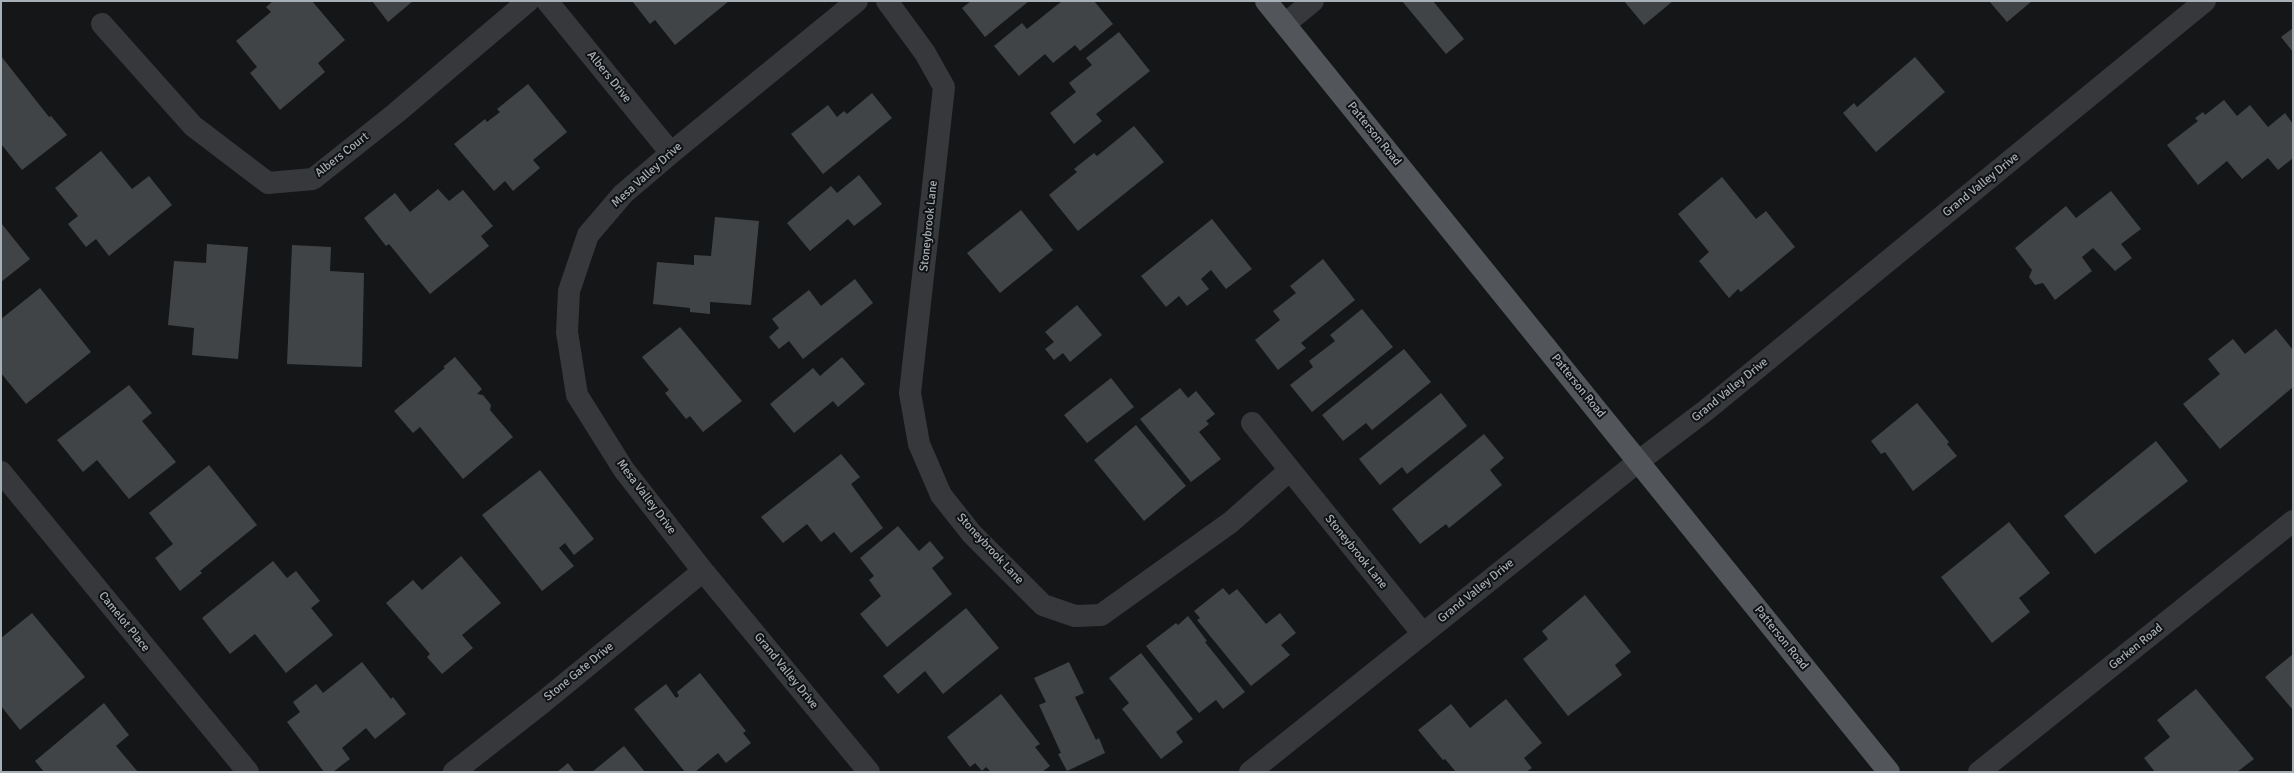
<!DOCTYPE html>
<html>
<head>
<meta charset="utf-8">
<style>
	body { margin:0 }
	#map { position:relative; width:2294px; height:773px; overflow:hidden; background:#151617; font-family:Signika,sans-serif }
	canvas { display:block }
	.frame { position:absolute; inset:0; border:2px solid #a7afb7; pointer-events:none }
</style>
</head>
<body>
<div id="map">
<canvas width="2294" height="773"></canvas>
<div class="frame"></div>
</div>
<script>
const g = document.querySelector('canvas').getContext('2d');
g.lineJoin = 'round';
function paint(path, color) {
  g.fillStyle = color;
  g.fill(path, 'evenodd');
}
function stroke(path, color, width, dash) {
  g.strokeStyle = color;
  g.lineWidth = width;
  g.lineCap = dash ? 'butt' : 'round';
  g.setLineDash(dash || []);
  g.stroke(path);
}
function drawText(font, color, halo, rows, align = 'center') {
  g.font = font + ' Signika,sans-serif';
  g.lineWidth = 4;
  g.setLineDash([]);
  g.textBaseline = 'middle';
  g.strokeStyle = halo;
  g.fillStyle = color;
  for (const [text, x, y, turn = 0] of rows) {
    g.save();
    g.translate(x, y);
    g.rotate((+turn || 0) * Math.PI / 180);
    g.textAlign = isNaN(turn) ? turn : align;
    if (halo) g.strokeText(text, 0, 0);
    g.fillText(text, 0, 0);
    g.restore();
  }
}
paint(new Path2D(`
	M273,1H312L345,40L318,63L325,72L280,110L250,73L257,67L236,41L271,12L266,7Z
	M372,1H413L388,22Z
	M632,1H729L675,45L655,20L650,24Z
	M971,1H1029L985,37L962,8Z
	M1062,1H1094L1113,24L1080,51L1075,45L1053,63L1045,54L1019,76L994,46L1022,23L1027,29Z
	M1402,1H1433L1464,39L1446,54Z
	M1624,1H1673L1644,25Z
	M1989,1H2032L2007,22Z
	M2293,28V52L2281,37Z
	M1119,32L1150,71L1096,114L1102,121L1074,144L1050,113L1076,92L1069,83L1092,65L1086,58Z
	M1,56L49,117L51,116L67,135L22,170L1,144Z
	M1915,57L1945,92L1876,152L1843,113L1854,103L1857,107Z
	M528,84L567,132L533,160L540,168L513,191L505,181L494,191L454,144L485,119L487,122L500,112L497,109Z
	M872,93L892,118L823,174L791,134L828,105L837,117L844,111L847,114Z
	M2224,100L2237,116L2250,105L2268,127L2285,113L2293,124V158L2278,170L2268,158L2242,179L2227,161L2198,185L2167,145L2198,121L2195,118L2203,112L2205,115Z
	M1134,126L1164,162L1078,231L1049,195L1077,172L1074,169L1094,153L1097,156Z
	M101,151L132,189L149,176L172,205L109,256L96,239L86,247L68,224L78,216L55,188Z
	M859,175L882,204L854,226L848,219L810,251L787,223L831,186L837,193Z
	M1722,177L1756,219L1766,211L1795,247L1741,292L1738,289L1729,298L1699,261L1709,252L1678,214Z
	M438,189L449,201L463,190L493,226L481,236L489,246L430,294L389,244L386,246L364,218L395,193L410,212Z
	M2111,191L2141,229L2121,244L2132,258L2115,271L2093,248L2082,257L2092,271L2055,300L2043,283L2035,285L2029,277L2032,270L2015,248L2066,206L2076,218Z
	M1021,210L1053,250L1000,293L967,253Z
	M715,217L759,221L751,305L710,302V314L690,312V308L653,304L657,262L694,265V255L711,256Z
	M1212,219L1252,269L1226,289L1211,270L1201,279L1209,289L1187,306L1179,296L1166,307L1141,276Z
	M1,223L30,259L1,282Z
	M207,244L248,247L238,359L192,355L194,328L168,325L174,261L206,263Z
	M292,245L331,247L330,271L364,273L362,367L287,364Z
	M1323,259L1355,300L1301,343L1306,348L1278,370L1255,340L1280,320L1273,311L1296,293L1290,286Z
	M855,279L873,303L803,359L789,341L779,349L769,337L779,328L772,319L809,290L821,306Z
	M40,288L91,352L26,404L1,373V319Z
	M1077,305L1102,335L1070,362L1063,353L1054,360L1045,349L1054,342L1045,332Z
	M1362,309L1393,347L1312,412L1290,385L1313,367L1309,361L1335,341L1330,335Z
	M680,327L742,401L703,432L690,416L686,419L665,393L669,390L642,357Z
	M2276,329L2293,350V387L2220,449L2183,404L2220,374L2208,359L2233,339L2245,354Z
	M1404,349L1431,382L1372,430L1366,423L1343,441L1322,415Z
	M455,357L482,389L477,394L483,395L491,405L490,410L513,437L463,479L420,427L413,433L394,411L445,368L443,367Z
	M842,357L865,384L838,407L833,401L794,433L770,404L813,368L820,376Z
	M1111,378L1134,407L1087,443L1064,415Z
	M129,385L152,413L142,421L176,462L129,499L97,460L83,472L57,440Z
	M1180,388L1188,398L1196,391L1215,414L1206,421L1209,424L1199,432L1221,459L1191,482L1140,419Z
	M1441,393L1467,426L1407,474L1402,467L1380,485L1359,459Z
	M1917,403L1949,442L1947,444L1957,456L1913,491L1885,452L1881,454L1871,441Z
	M1136,425L1186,486L1144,521L1094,460Z
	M1484,434L1504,458L1490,470L1502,485L1449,528L1446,524L1420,544L1392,509Z
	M2156,441L2188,481L2095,554L2064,516Z
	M841,454L860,477L851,484L883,528L851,553L834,532L821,542L807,524L783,543L761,517Z
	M209,465L257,525L200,571L202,573L180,591L155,558L173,544L149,513Z
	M540,470L594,539L574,555L565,543L559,548L574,566L542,591L482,515Z
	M2009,522L2050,573L2019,598L2030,612L1992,643L1941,577Z
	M898,526L919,551L930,541L944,558L932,568L952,594L887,647L860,614L881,596L869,580L874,576L860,558Z
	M461,556L501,603L462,635L473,648L442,674L427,657L430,654L386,603L413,580L422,590Z
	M273,561L287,578L296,571L320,601L311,608L333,635L286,673L255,634L230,654L202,618Z
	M1223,588L1229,595L1237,589L1266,624L1280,613L1296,633L1281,645L1290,655L1251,686L1197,620L1200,618L1194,611Z
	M1585,595L1631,652L1615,665L1622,675L1568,716L1523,659L1548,639L1542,631Z
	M966,608L999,648L943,694L925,671L898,694L883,676Z
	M32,613L85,677L20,730L1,706V638Z
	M1188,616L1207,641L1205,642L1245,692L1223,709L1216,700L1199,713L1146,646L1176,623L1178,625Z
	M1141,653L1193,719L1176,732L1183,742L1161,759L1122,709L1129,703L1109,678Z
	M2293,654V710L2265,677Z
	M362,662L391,699L393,697L406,714L375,739L366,728L342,748L350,759L333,772H324L287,722L300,712L293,702L316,684L323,693Z
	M1069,662L1084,693L1075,697L1096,740L1099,738L1105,753L1067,771L1058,754L1061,753L1039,705L1046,702L1034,678Z
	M700,673L746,731L743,733L751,743L726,763L718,753L695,772H685L634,709L666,684L676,698L679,696L677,692Z
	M2196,689L2254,759L2237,772H2155L2144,758L2170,737L2157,720Z
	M1001,694L1040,744L1035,747L1050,766L1042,772H991L986,767L982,771L975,763L970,767L947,737Z
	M1506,699L1542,743L1524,758L1532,768L1526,772H1456L1445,759L1443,760L1418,730L1451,704L1470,728Z
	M104,703L129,735L116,746L138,772H44L35,761Z
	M624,746L645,772H592Z
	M568,763L575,772H557Z`), '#414447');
stroke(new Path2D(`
	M547,1L671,153
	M857,1L671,153L623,194L588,235L569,291L567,332L577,395L624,470L703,571L869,772
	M887,1L925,53L944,87L910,393L919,444L941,495L972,534L1043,605L1075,616L1101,615L1231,522L1290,470
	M102,24L193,126L268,183L313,179L396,113L528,1
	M1285,24L1313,1
	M1252,423L1423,634
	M1,472L248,772
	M454,772L542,703L703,571
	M1250,772L1639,461L1705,411L2205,1
	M1979,772L2293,521`), '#36383c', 22);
stroke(new Path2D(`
	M1266,1L1889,772`), '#52565b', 22);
drawText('12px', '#a7afb7', '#101112', [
	["Albers Drive",609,77,51],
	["Patterson Road",1374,134,51],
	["Albers Court",342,155,-38],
	["Mesa Valley Drive",647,175,-42],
	["Grand Valley Drive",1981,185,-39],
	["Stoneybrook Lane",929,226,-84],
	["Patterson Road",1578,386,51],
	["Grand Valley Drive",1730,390,-39],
	["Mesa Valley Drive",646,497,53],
	["Stoneybrook Lane",990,549,47],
	["Stoneybrook Lane",1356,552,51],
	["Grand Valley Drive",1476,591,-39],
	["Camelot Place",124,622,51],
	["Patterson Road",1781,638,51],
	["Gerken Road",2136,647,-39],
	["Grand Valley Drive",786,671,51],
	["Stone Gate Drive",579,672,-39]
]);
</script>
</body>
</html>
